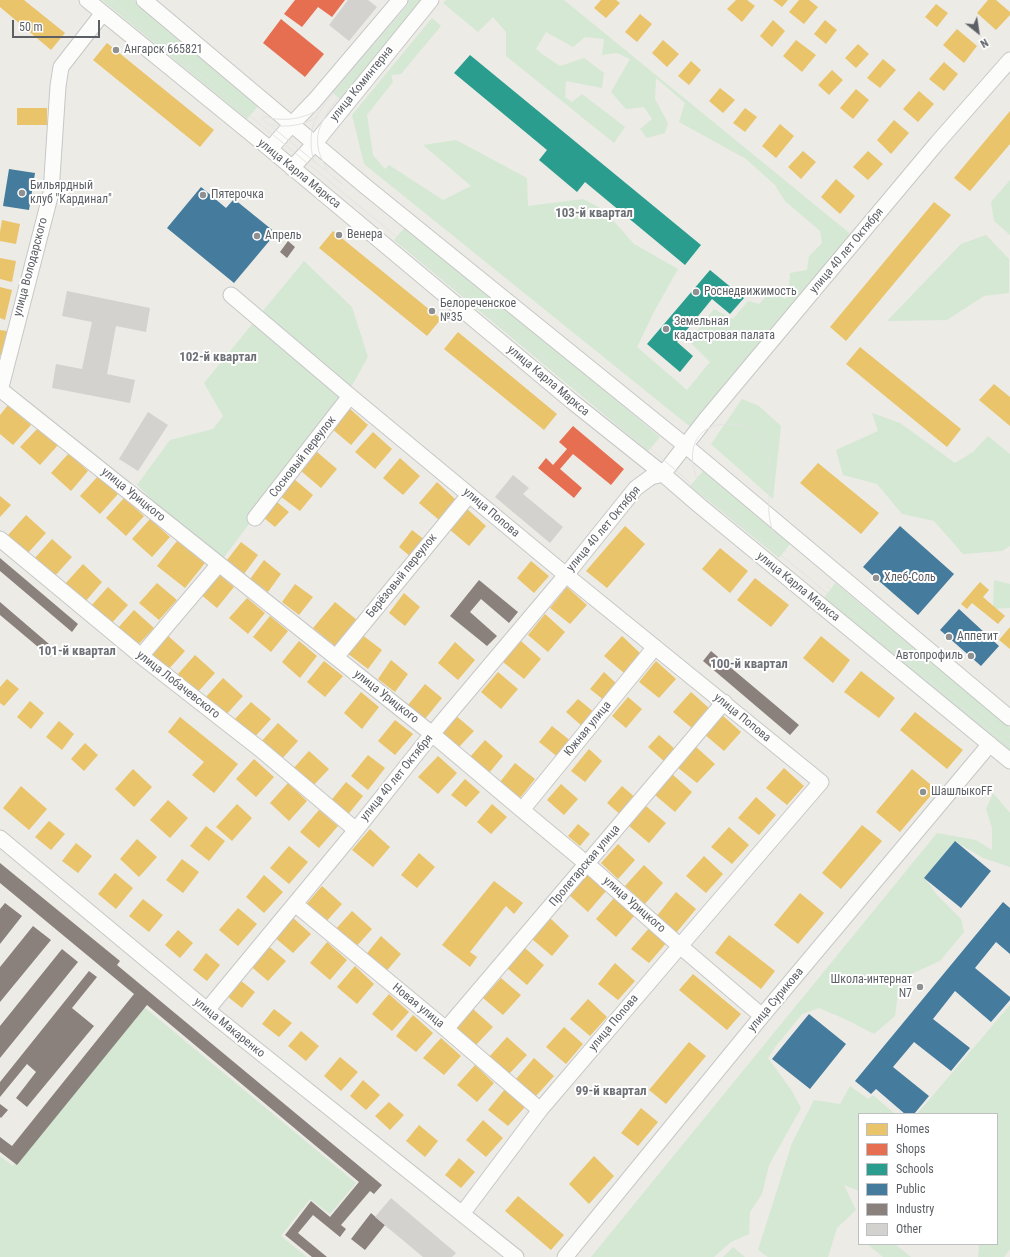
<!DOCTYPE html>
<html>
<head>
<meta charset="utf-8">
<style>
	body { margin:0 }
	#map { position:relative; width:1010px; height:1257px; overflow:hidden; background:#ecebe6; font-family:"Roboto Condensed",sans-serif }
	canvas { display:block }
	.legend { position:absolute; left:858px; top:1113px; width:140px; height:132px; box-sizing:border-box; background:#fff; border:1px solid #bebfc1; margin:0; padding:5px 7px; list-style:none; font-size:12px; color:#5c5f64 }
	.legend li { display:flex; align-items:center; gap:8px; height:20px }
	.legend b { width:20px; border:1px solid #bebfc1 }
	.north { position:absolute; left:958px; top:12px; width:40px; height:40px; -webkit-text-stroke:3px #fff; paint-order:stroke; rotate:150deg; font-size:11px; font-weight:700; line-height:16px; text-align:center; color:#5c5f64 }
	.north::after { content:''; display:block; margin:auto; width:14px; height:18px; background:#5c5f64; clip-path:polygon(50% 0,100% 100%,50% 72%,0 100%) }
	.scale { position:absolute; left:12px; top:20px; width:88px; height:18px; box-sizing:border-box; border:2px solid #5c5f64; border-top:0; padding-left:5px; font-size:12px; line-height:14px; white-space:nowrap; color:#5c5f64; -webkit-text-stroke:3px #fff; paint-order:stroke }
</style>
</head>
<body>
<div id="map">
<canvas width="1010" height="1257"></canvas>
<ul class="legend">
<li><b style="height:11px;background:#e9c46a"></b>Homes</li>
<li><b style="height:11px;background:#e76f51"></b>Shops</li>
<li><b style="height:11px;background:#2a9d8f"></b>Schools</li>
<li><b style="height:11px;background:#457b9d"></b>Public</li>
<li><b style="height:11px;background:#8a817c"></b>Industry</li>
<li><b style="height:11px;background:#d3d2cf"></b>Other</li>
</ul>
<div class="north">N</div>
<div class="scale">50 m</div>
</div>
<script>
const g = document.querySelector('canvas').getContext('2d');
g.lineJoin = 'round';
function paint(path, color) {
  g.fillStyle = color;
  g.fill(path, 'evenodd');
}
function stroke(path, color, width, dash) {
  g.strokeStyle = color;
  g.lineWidth = width;
  g.lineCap = dash ? 'butt' : 'round';
  g.setLineDash(dash || []);
  g.stroke(path);
}
function drawText(font, color, halo, rows, align = 'center') {
  g.font = font + ' "Roboto Condensed",sans-serif';
  g.lineWidth = 4;
  g.setLineDash([]);
  g.textBaseline = 'middle';
  g.strokeStyle = halo;
  g.fillStyle = color;
  for (const [text, x, y, turn = 0] of rows) {
    g.save();
    g.translate(x, y);
    g.rotate((+turn || 0) * Math.PI / 180);
    g.textAlign = isNaN(turn) ? turn : align;
    if (halo) g.strokeText(text, 0, 0);
    g.fillText(text, 0, 0);
    g.restore();
  }
}
paint(new Path2D(`
	M102,0H134L260,104L247,119Z
	M405,0H424L342,101L331,91Z
	M446,0H564L853,236L693,429L364,164L352,115L432,18L441,26L401,74L391,75L393,82L367,115L373,155L385,169L389,165L443,200L471,186L423,145L456,140L527,178L528,206L583,199L604,210L634,244L678,269L655,310L637,347L687,390L710,362L689,341L714,309L733,319L748,301L759,304L770,292L785,299L794,292L789,286L790,273L807,270L809,256L822,243L820,231L785,201L775,185L746,159L679,122L685,103L656,78L655,99L668,123L665,133L647,138L640,129L652,119L644,107L626,109L611,92L630,59L617,53L602,55L604,39L585,37L573,47L546,32L536,49L542,54L560,66L584,58L604,73L602,88L566,81L565,97L572,102L582,94L625,127L614,143L506,56V32L493,17L478,32L443,3Z
	M1010,180V235L994,221L991,202Z
	M407,225L660,437L648,451L394,240Z
	M986,235L1009,259V293L984,296L947,320L887,321L961,244Z
	M304,261L352,307L368,357L350,389L219,564L137,485L170,440L213,429L223,416L204,383Z
	M742,399L759,406L781,426L773,499L711,444Z
	M872,413L900,423L955,463L973,452L988,436L1010,454V546L1002,551L963,554L934,521L902,514L877,484L843,475L836,450L878,431Z
	M703,471L790,544L779,558L690,486Z
	M994,580L1010,584V608L993,609Z
	M835,583L1010,728V752L824,598Z
	M993,793L1010,813V867L983,858L955,841L925,878L937,895L961,919L964,932L940,961L900,979L895,1016L874,1034L845,1019L819,1008L802,1014L776,1046L768,1058L792,1091L801,1108L769,1165L762,1194L750,1212L749,1234L731,1242L714,1257H591L937,833L976,840L992,850V828L986,809Z
	M1010,1005V1249L1004,1257H978L979,1244H997V1114H917Z
	M143,1006L356,1183L330,1214L310,1199L281,1236L307,1257H0V1156L13,1166Z
	M850,1086L868,1099L873,1095L895,1114H859V1191L844,1185L856,1210L837,1228L828,1257H768L758,1250L792,1143L814,1100L840,1104Z
	M867,1244H895L911,1257H883Z
	M733,1247L745,1257H723Z`), '#d4e8d4');
paint(new Path2D(`
	M0,0H24L65,33L51,50L0,7Z
	M601,0H616L620,3L606,18L594,8Z
	M736,0H747L755,6L742,22L727,9Z
	M773,0H788L782,7Z
	M799,0H809L818,7L804,24L789,12Z
	M988,0H996L1010,12V15L996,30L977,13Z
	M936,4L948,13L937,27L925,17Z
	M640,14L652,24L637,42L625,32Z
	M773,20L785,31L772,47L760,36Z
	M825,20L837,30L826,44L814,34Z
	M957,29L977,46L964,63L943,45Z
	M663,40L679,54L667,67L652,53Z
	M796,40L816,55L802,72L783,56Z
	M107,43L214,130L200,147L93,60Z
	M858,44L869,54L856,68L845,58Z
	M883,59L896,70L880,88L867,78Z
	M691,61L701,70L689,85L678,76Z
	M944,62L958,74L944,91L929,79Z
	M832,70L843,80L829,95L818,85Z
	M720,88L735,100L723,113L709,101Z
	M856,89L869,100L853,119L840,108Z
	M919,91L934,104L918,122L903,109Z
	M17,108H47V125H17Z
	M745,108L757,117L745,132L733,123Z
	M1010,111V144L970,191L954,178Z
	M894,120L909,133L891,154L877,140Z
	M780,124L794,136L776,158L762,146Z
	M803,151L816,162L801,179L788,167Z
	M868,151L883,164L868,180L853,167Z
	M836,179L855,196L840,214L821,197Z
	M934,202L951,215L846,341L830,327Z
	M2,220L20,224L16,244L0,241V232Z
	M333,231L441,319L427,336L319,248Z
	M0,258L16,261L12,282L0,279Z
	M0,287L12,290L5,320L0,318Z
	M0,330L7,331L3,355H0Z
	M458,332L557,414L544,430L444,349Z
	M860,347L961,429L947,447L846,364Z
	M994,384L1010,397V426L979,400Z
	M8,405L31,425L13,445L0,434V415Z
	M349,408L368,425L351,445L331,428Z
	M38,428L58,445L40,465L20,447Z
	M373,432L392,449L375,469L355,452Z
	M317,452L337,469L321,488L301,471Z
	M69,453L88,471L71,491L51,473Z
	M400,458L420,476L403,495L383,478Z
	M818,463L879,513L861,534L800,483Z
	M98,476L118,494L100,514L80,496Z
	M294,479L313,495L300,511L280,496Z
	M437,482L456,500L439,520L419,503Z
	M0,496L11,505L0,517Z
	M124,498L144,516L126,536L106,518Z
	M277,502L289,512L275,527L264,518Z
	M466,508L486,526L469,546L449,529Z
	M26,515L46,533L28,553L8,535Z
	M150,519L170,537L152,557L132,539Z
	M625,526L645,544L607,588L586,571Z
	M412,530L425,540L411,557L399,547Z
	M52,539L72,557L54,577L34,559Z
	M177,541L205,563L185,588L157,566Z
	M241,542L258,555L244,574L227,560Z
	M720,548L748,571L730,593L702,569Z
	M264,560L281,574L268,592L250,579Z
	M531,561L549,576L534,593L517,578Z
	M83,564L102,582L85,602L65,584Z
	M216,572L234,587L217,608L199,593Z
	M755,578L789,605L771,627L737,600Z
	M980,582L989,590L983,597L1005,616L998,624L972,603L967,609L961,604Z
	M157,583L177,600L159,620L139,603Z
	M295,584L313,597L299,615L282,602Z
	M108,587L128,605L110,625L90,607Z
	M567,587L587,605L570,624L550,608Z
	M404,593L420,607L405,626L389,613Z
	M247,598L265,613L248,634L229,618Z
	M335,602L357,620L336,647L313,628Z
	M134,610L154,628L136,647L116,630Z
	M545,614L565,632L548,652L528,635Z
	M270,616L288,631L271,652L253,637Z
	M1010,627V649L999,640Z
	M166,634L185,651L167,671L148,654Z
	M361,634L382,650L368,669L347,653Z
	M622,636L641,654L624,673L604,656Z
	M821,636L850,660L833,683L803,658Z
	M299,641L317,656L300,678L282,662Z
	M521,641L541,659L524,679L503,662Z
	M455,642L475,660L458,680L438,663Z
	M195,655L215,673L197,693L177,675Z
	M391,660L408,674L395,692L378,679Z
	M324,661L343,676L325,697L307,682Z
	M656,661L676,679L659,698L639,682Z
	M861,671L895,698L879,718L844,692Z
	M498,672L518,689L501,709L481,692Z
	M604,672L618,685L605,701L590,689Z
	M223,678L243,696L225,716L205,698Z
	M7,679L19,689L4,706L0,703V687Z
	M425,684L442,698L425,719L408,705Z
	M361,692L379,707L362,729L344,713Z
	M691,692L710,709L693,729L673,712Z
	M628,697L642,709L626,728L612,716Z
	M578,699L595,713L583,727L566,712Z
	M30,701L44,713L31,729L17,717Z
	M251,702L271,719L253,739L233,721Z
	M915,712L963,750L947,769L900,730Z
	M721,714L741,732L724,751L704,734Z
	M455,715L474,731L459,747L441,732Z
	M180,717L238,764L214,793L192,775L204,762L168,732Z
	M395,720L413,734L395,755L378,741Z
	M59,721L74,734L62,750L46,737Z
	M278,723L298,741L280,761L260,743Z
	M552,726L572,742L559,758L539,742Z
	M659,735L676,750L666,763L648,747Z
	M485,740L503,756L489,773L470,757Z
	M85,743L98,755L84,771L71,759Z
	M695,746L715,764L697,783L677,767Z
	M589,749L602,761L585,782L571,771Z
	M309,751L329,769L311,788L291,771Z
	M368,755L385,768L368,790L351,776Z
	M438,756L457,773L438,794L418,777Z
	M254,759L274,777L256,797L236,779Z
	M515,763L535,779L520,798L500,782Z
	M784,768L804,786L787,805L766,788Z
	M133,769L152,787L134,807L115,789Z
	M912,769L930,784L932,794L900,832L876,812Z
	M672,774L692,792L675,812L655,795Z
	M465,779L480,792L466,807L451,795Z
	M346,782L363,796L346,817L329,803Z
	M288,783L307,801L289,821L270,803Z
	M561,784L578,799L564,815L547,800Z
	M21,786L47,809L29,830L3,808Z
	M622,786L637,799L622,816L607,803Z
	M756,797L776,815L759,835L738,818Z
	M168,800L188,818L170,838L150,820Z
	M237,804L252,818L232,841L216,827Z
	M492,804L507,817L491,834L477,822Z
	M646,806L666,823L649,843L629,826Z
	M319,810L338,826L319,848L300,832Z
	M49,821L65,834L51,850L35,837Z
	M578,824L590,834L580,846L568,836Z
	M862,825L882,841L841,889L822,873Z
	M206,826L225,841L209,861L190,846Z
	M729,827L749,845L732,864L711,847Z
	M370,829L390,847L373,867L352,850Z
	M137,839L157,857L139,877L120,859Z
	M76,843L92,856L78,873L62,861Z
	M618,844L635,860L618,879L601,863Z
	M289,846L308,862L289,884L270,868Z
	M419,853L435,867L417,888L401,875Z
	M704,856L723,874L706,893L686,876Z
	M182,859L199,872L183,893L166,880Z
	M644,865L663,883L645,904L625,886Z
	M115,873L133,888L116,909L98,894Z
	M586,873L606,891L588,912L568,894Z
	M264,875L283,892L264,913L246,897Z
	M494,881L523,903L514,914L506,906L470,952L477,957L470,967L442,945Z
	M322,886L342,904L324,924L304,907Z
	M676,892L696,909L676,933L656,917Z
	M800,893L824,913L798,944L774,925Z
	M614,898L634,916L616,937L596,919Z
	M143,899L163,915L149,932L129,916Z
	M238,908L257,924L238,946L219,930Z
	M352,911L372,929L355,948L334,931Z
	M291,916L311,934L293,953L273,936Z
	M550,918L569,936L552,956L532,939Z
	M650,927L668,941L649,963L631,949Z
	M178,930L193,943L180,958L165,945Z
	M729,935L775,971L761,989L715,953Z
	M381,936L401,954L384,974L364,957Z
	M327,942L347,960L330,980L310,963Z
	M266,944L286,961L268,981L248,964Z
	M525,948L544,965L527,985L507,968Z
	M206,953L220,965L207,981L193,970Z
	M615,963L635,981L618,1000L598,984Z
	M355,966L374,984L357,1004L337,987Z
	M693,974L741,1014L727,1030L679,990Z
	M501,978L521,995L503,1015L483,998Z
	M240,980L255,992L242,1008L227,996Z
	M389,994L409,1012L392,1031L372,1014Z
	M588,999L607,1017L590,1036L570,1019Z
	M274,1009L292,1023L279,1037L262,1024Z
	M473,1009L493,1027L475,1046L455,1030Z
	M413,1015L433,1033L416,1052L396,1036Z
	M564,1027L583,1044L566,1064L546,1047Z
	M301,1031L319,1046L306,1061L288,1046Z
	M507,1037L527,1055L509,1074L489,1057Z
	M441,1038L461,1056L444,1075L423,1058Z
	M689,1042L706,1056L666,1104L649,1090Z
	M340,1057L358,1072L341,1091L324,1076Z
	M534,1058L554,1076L536,1096L516,1079Z
	M475,1065L494,1083L477,1102L457,1085Z
	M363,1080L380,1095L366,1110L350,1096Z
	M505,1089L525,1107L508,1126L488,1110Z
	M389,1102L404,1115L390,1130L375,1116Z
	M641,1108L658,1122L638,1146L621,1133Z
	M483,1120L503,1138L486,1157L466,1140Z
	M419,1125L438,1141L425,1157L406,1141Z
	M594,1156L614,1176L589,1204L569,1184Z
	M459,1158L475,1172L461,1188L445,1175Z
	M518,1196L564,1235L551,1250L505,1211Z`), '#e9c46a');
paint(new Path2D(`
	M295,0H345L332,17L318,7L302,27L284,14Z
	M281,19L324,54L305,77L263,43Z
	M573,426L624,469L611,485L573,454L560,469L582,488L574,498L538,468L546,458L553,465L567,449L559,442Z`), '#e76f51');
paint(new Path2D(`
	M470,55L701,245L685,265L585,182L577,192L539,160L547,150L454,73Z
	M710,270L744,298L730,314L712,299L677,342L693,356L680,372L647,344Z`), '#2a9d8f');
paint(new Path2D(`
	M9,169L35,173L29,210L3,206Z
	M201,187L226,208L234,199L276,233L234,283L167,228Z
	M900,526L954,574L918,615L863,567Z
	M959,609L999,646L981,666L940,630Z
	M955,841L991,871L961,908L924,878Z
	M1003,902L1010,908V954L996,942L975,968L1010,997V1000L991,1022L955,991L933,1019L970,1048L951,1071L914,1042L893,1067L929,1096L914,1114H905L876,1089L871,1094L855,1081Z
	M809,1014L846,1044L810,1089L772,1059Z`), '#457b9d');
paint(new Path2D(`
	M288,241L295,247L287,258L280,252Z
	M0,558L78,624L72,632L0,571Z
	M479,580L518,612L509,623L481,599L470,612L497,636L487,646L450,616Z
	M0,602L56,650L50,657L0,615Z
	M711,651L799,725L790,735L703,661Z
	M0,863L120,961L117,965L382,1185L374,1194L370,1191L341,1225L346,1229L340,1237L313,1215L298,1233L327,1257H312L285,1235L311,1201L330,1217L359,1182L147,1005L17,1165L0,1152V1137L12,1146L134,994L0,883Z
	M5,903L22,916L0,944V909Z
	M33,926L51,940L0,1002V967Z
	M62,949L78,962L0,1058V1026Z
	M89,971L97,977L72,1008L94,1026L27,1107L16,1098L36,1072L27,1064L0,1097V1082Z
	M0,1104L8,1110L1,1118L0,1117Z
	M371,1213L385,1225L365,1250L351,1239Z`), '#8a817c');
paint(new Path2D(`
	M348,0H368L377,7L349,41L329,25Z
	M67,291L150,308L146,332L116,326L107,374L135,380L130,403L52,388L56,364L82,369L92,322L62,316Z
	M148,412L168,425L138,471L119,459Z
	M513,475L529,488L523,494L563,527L550,543L495,497Z
	M391,1198L456,1253L452,1257H423L375,1217Z`), '#d3d2cf');
const minor = new Path2D(`
	M87,0L270,149L574,403L663,474L700,506L1010,761
	M144,0L365,186L686,446L1010,718
	M270,149L292,124L315,100L400,0
	M292,168L315,143L431,0
	M231,295L350,396L566,575L821,782L680,946L540,1110L462,1214
	M1,390L432,734L522,810L587,864L680,946L762,1016
	M0,391L51,193L58,86L61,67L103,13
	M255,518L350,396
	M0,539L141,656L260,749L356,830
	M141,656L219,564
	M336,657L469,495
	M522,810L655,647
	M0,838L207,1010L516,1257
	M295,904L446,1029L540,1110
	M207,1010L356,830L432,734L566,575L636,488L651,477L663,474L706,419L937,143L1010,60
	M446,1029L724,702
	M565,1257L762,1016L990,744`);
stroke(minor, '#c7c7c7', 17);
stroke(minor, '#fcfcfb', 15);
stroke(new Path2D(`
	M110,0L612,415L688,481L808,577L912,666L1010,746
	M262,116C281,122 300,120 316,111
	M261,118L342,184
	M272,125C288,128 303,125 318,117
	M314,161C310,149 310,135 314,122C322,104 339,88 351,73C371,49 391,25 411,0
	M327,169C305,134 325,116 346,88
	M700,482L742,516
	M701,487C684,457 691,422 732,424C744,425 754,430 761,439C775,457 769,481 769,501C768,513 770,526 775,537C777,542 782,547 786,552
	M827,586L1010,737`), '#e3e3e3', 1);
for (const [x, y, r, color] of [
	[116,50,4,"#8e9092"],
	[22,193,4,"#8e9092"],
	[203,195,4,"#8e9092"],
	[339,235,4,"#8e9092"],
	[257,236,4,"#8e9092"],
	[696,292,4,"#8e9092"],
	[432,311,4,"#8e9092"],
	[666,329,4,"#8e9092"],
	[876,578,4,"#8e9092"],
	[949,637,4,"#8e9092"],
	[971,656,4,"#8e9092"],
	[923,792,4,"#8e9092"],
	[920,987,4,"#8e9092"]
]) {
  const dot = new Path2D();
  dot.arc(x, y, r, 0, 2 * Math.PI);
  g.fillStyle = color;
  g.fill(dot);
  stroke(dot, '#fff', 1.5);
}
drawText('12px', '#5c5f64', '#fff', [
	["Ангарск 665821",124,50],
	["Бильярдный",30,186],
	["клуб \"Кардинал\"",30,200],
	["Пятерочка",211,195],
	["Венера",347,235],
	["Апрель",265,236],
	["Роснедвижимость",704,292],
	["Белореченское",440,304],
	["№35",440,318],
	["Земельная",674,322],
	["кадастровая палата",674,336],
	["Хлеб-Соль",884,578],
	["Аппетит",957,637],
	["Автопрофиль",963,656,"right"],
	["ШашлыкoFF",931,792],
	["Школа-интернат",912,980,"right"],
	["N7",912,994,"right"]
], 'left');
drawText('12px', '#5c5f64', '#fff', [
	["улица Коминтерна",362,84,-51],
	["улица Карла Маркса",299,174,39],
	["улица 40 лет Октября",847,251,-50],
	["улица Володарского",31,267,-75],
	["улица Карла Маркса",548,381,40],
	["Сосновый переулок",303,457,-52],
	["улица Урицкого",133,495,39],
	["улица Попова",491,513,40],
	["улица 40 лет Октября",604,529,-50],
	["Берёзовый переулок",402,576,-51],
	["улица Карла Маркса",798,587,39],
	["улица Лобачевского",178,685,38],
	["улица Урицкого",386,697,38],
	["улица Попова",742,718,39],
	["Южная улица",588,729,-51],
	["улица 40 лет Октября",397,778,-51],
	["Пролетарская улица",585,866,-50],
	["улица Урицкого",634,905,41],
	["улица Сурикова",776,1000,-50],
	["Новая улица",418,1006,39],
	["улица Попова",614,1023,-50],
	["улица Макаренко",229,1028,39]
]);
drawText('bold 13px', '#6d7176', '#fff', [
	["103-й квартал",594,214],
	["102-й квартал",218,358],
	["101-й квартал",77,652],
	["100-й квартал",749,665],
	["99-й квартал",611,1092]
]);
</script>
</body>
</html>
